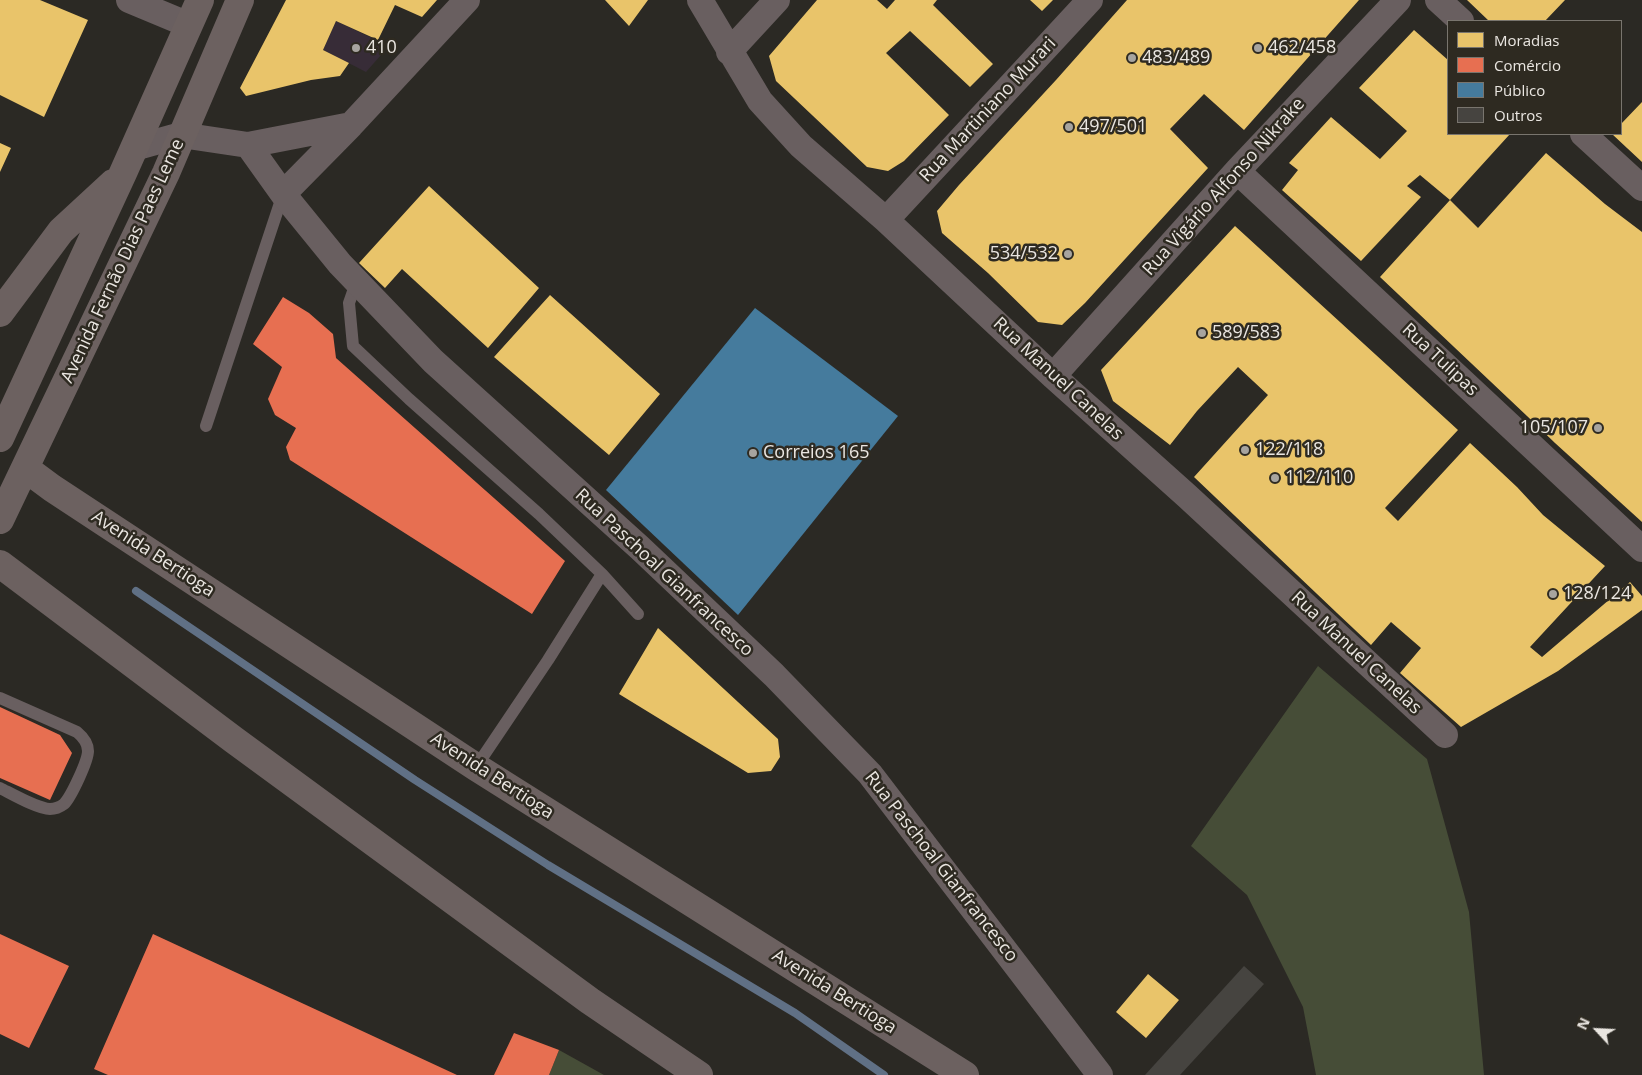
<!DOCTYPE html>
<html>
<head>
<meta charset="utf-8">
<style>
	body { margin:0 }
	#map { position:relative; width:1642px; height:1075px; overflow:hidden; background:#2b2924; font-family:"Open Sans",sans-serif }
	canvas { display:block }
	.legend { position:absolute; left:1447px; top:20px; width:175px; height:115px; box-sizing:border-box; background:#2e2a21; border:1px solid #79756e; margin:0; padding:6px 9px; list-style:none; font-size:15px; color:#eae6e1 }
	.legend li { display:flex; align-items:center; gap:10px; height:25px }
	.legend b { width:25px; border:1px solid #79756e }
	.north { position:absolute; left:1572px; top:1005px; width:50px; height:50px; -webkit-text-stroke:4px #2e2a21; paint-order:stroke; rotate:295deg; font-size:14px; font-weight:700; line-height:20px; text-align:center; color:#eae6e1 }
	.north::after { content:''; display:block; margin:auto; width:18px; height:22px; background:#eae6e1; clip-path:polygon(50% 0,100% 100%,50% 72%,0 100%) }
</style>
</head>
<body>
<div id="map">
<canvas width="1642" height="1075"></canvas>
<ul class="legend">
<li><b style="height:14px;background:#e9c46a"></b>Moradias</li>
<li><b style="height:14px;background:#e76f51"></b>Comércio</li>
<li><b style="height:14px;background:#457b9d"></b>Público</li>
<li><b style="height:14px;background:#464440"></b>Outros</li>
</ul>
<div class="north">N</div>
</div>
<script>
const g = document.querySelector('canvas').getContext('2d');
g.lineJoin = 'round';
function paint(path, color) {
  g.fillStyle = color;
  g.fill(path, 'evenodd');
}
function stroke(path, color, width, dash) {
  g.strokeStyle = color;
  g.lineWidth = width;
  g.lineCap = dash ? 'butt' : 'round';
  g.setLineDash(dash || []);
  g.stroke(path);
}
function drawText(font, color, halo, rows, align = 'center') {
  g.font = font + ' "Open Sans",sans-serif';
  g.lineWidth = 5;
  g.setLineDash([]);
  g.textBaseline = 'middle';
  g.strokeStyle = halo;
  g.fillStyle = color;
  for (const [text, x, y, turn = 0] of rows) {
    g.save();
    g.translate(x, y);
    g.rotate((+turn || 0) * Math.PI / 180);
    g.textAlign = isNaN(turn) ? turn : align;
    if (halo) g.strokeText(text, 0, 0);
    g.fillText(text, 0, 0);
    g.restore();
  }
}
paint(new Path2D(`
	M336,21L389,46L366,72L323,50Z`), '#372c37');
paint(new Path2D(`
	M1318,666L1427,759L1469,912L1484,1075H1316L1303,1007L1247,895L1191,846Z
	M559,1050L604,1075H549Z`), '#464d37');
paint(new Path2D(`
	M0,0H40L88,20L44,117L0,95Z
	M286,0H437L422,17L395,5L378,40L336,21L323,50L349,63L340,76L311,80L246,96L240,88Z
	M605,0H648L629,26Z
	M817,0H877L887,9L895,0H937L933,5L993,64L970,87L910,31L886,53L949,115L904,161L888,171L867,167L776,81L769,56Z
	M1030,0H1053L1042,11Z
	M1127,0H1359L1244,130L1204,94L1170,129L1208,168L1085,303L1062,325L1038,322L988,273L942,233L937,211L959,185L1056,80Z
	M1467,0H1565L1545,21H1489Z
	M1414,30L1448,60V134H1510L1450,200L1420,175L1407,186L1421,197L1361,261L1282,190L1298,170L1289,163L1331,117L1380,159L1407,131L1359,88Z
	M1642,102V162L1612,134H1621V124Z
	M0,143L11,148L0,172Z
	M1546,153L1605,204L1642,232V522L1555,443L1527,416L1380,277L1450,200L1478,228Z
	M429,186L539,288L488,348L402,269L385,288L359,263Z
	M1235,226L1458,430L1385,508L1398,521L1470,443L1517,487L1543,515L1605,566L1530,647L1542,657L1630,582L1642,596V610L1558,671L1461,727L1400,673L1421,648L1391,622L1371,645L1337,613L1194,477L1268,395L1238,367L1197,411L1170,445L1113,401L1101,370Z
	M550,295L660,394L609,455L494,357Z
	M658,628L778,739L780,757L771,771L748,773L619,694Z
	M1148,974L1179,1000L1146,1038L1116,1012Z`), '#e9c46a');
paint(new Path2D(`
	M283,297L309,313L333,334L336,358L565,561L532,614L290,460L286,447L296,428L275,415L268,399L282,367L253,344Z
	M0,707L60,735L72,753L50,800L0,778Z
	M0,934L69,966L29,1048L0,1034Z
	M153,934L457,1075H108L94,1069Z
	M514,1033L559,1050L549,1075H494Z`), '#e76f51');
paint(new Path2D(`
	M755,308L898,416L738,615L606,490Z`), '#457b9d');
stroke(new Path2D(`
	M136,591L415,780L548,865L795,1013L884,1075`), '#607085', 8);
paint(new Path2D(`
	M1244,966L1264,984L1180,1075H1145Z`), '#464440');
stroke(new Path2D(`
	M357,280L349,303L353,346L409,399L539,514L602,574L638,614
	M206,426L283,194
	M0,698L77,732C83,737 88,743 88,751C88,761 71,797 64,804C60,807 55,809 50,809C38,809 12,794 0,788
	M476,767L548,660L602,574`), '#695f60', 12);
stroke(new Path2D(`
	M129,0L189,25
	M700,0L760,101L801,146L886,220L1053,376L1187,496L1445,735
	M1438,0L1461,21
	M729,52L777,0
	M1583,134L1642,188
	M248,145L283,194L340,264L433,361L640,548L774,675L870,774L1100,1075
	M134,148L181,135L248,145L351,125
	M1237,171L1642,549
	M283,194L351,125L467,0
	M886,220L1090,0
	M1053,376L1237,171L1398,0`), '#695f60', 26);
stroke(new Path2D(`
	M0,313L61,231L113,183
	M0,438L123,173L200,0
	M25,468L52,488L476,767L965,1075
	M0,520L166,173L240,0
	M0,564L234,740L590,1001L699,1075`), '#6c6160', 28);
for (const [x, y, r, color] of [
	[356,48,5,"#a7a49f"],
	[1258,48,5,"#a7a49f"],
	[1132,58,5,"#a7a49f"],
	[1069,127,5,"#a7a49f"],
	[1068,254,5,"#a7a49f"],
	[1202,333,5,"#a7a49f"],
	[1598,428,5,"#a7a49f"],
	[1245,450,5,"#a7a49f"],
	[753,453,5,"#a7a49f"],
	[1275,478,5,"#a7a49f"],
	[1553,594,5,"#a7a49f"]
]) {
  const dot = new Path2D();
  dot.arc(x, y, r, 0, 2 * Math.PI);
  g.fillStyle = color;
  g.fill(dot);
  stroke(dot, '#2e2a21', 2);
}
drawText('18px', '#eae6e1', '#2e2a21', [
	["410",366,48],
	["462/458",1268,48],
	["483/489",1142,58],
	["497/501",1079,127],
	["534/532",1058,254,"right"],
	["589/583",1212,333],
	["105/107",1588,428,"right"],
	["122/118",1255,450],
	["Correios 165",763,453],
	["112/110",1285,478],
	["128/124",1563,594]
], 'left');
drawText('18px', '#eae6e1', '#2e2a21', [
	["Rua Martiniano Murari",988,110,-47],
	["Rua Vigário Alfonso Nikrake",1224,187,-48],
	["Avenida Fernão Dias Paes Leme",123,261,-65],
	["Rua Tulipas",1440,360,43],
	["Rua Manuel Canelas",1058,379,43],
	["Avenida Bertioga",153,554,33],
	["Rua Paschoal Gianfrancesco",664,573,43],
	["Rua Manuel Canelas",1356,653,43],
	["Avenida Bertioga",492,776,33],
	["Rua Paschoal Gianfrancesco",941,867,52],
	["Avenida Bertioga",834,992,32]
]);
</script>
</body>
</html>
